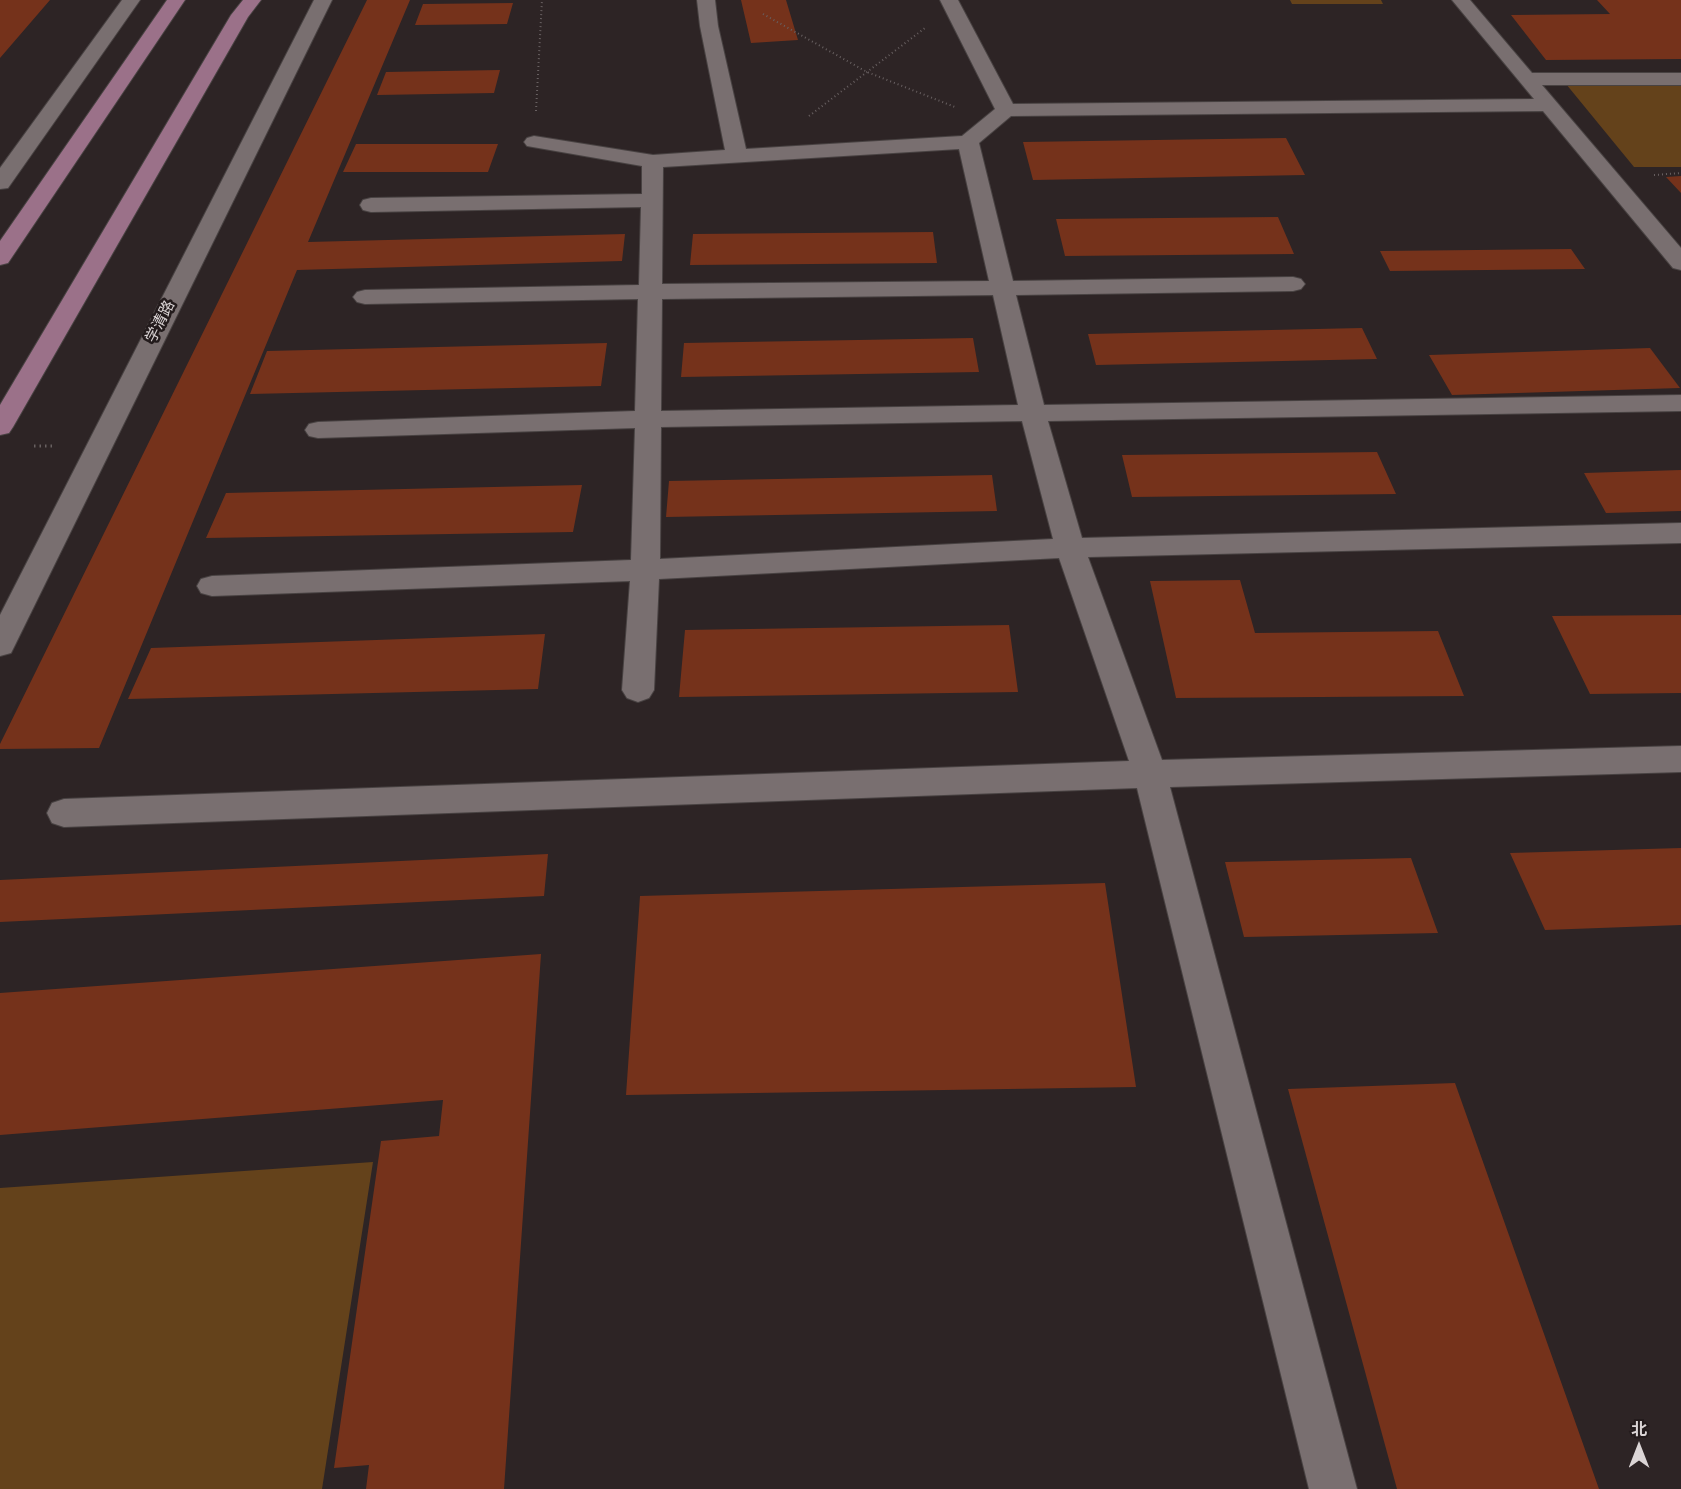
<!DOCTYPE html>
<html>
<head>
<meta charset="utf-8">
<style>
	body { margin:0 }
	#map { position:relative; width:1681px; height:1489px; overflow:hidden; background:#2d2425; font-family:"Titillium Web","Noto Sans SC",sans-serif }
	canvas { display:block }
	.north { position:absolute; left:1609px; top:1417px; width:60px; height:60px; -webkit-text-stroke:4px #231b1c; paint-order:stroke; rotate:0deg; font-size:16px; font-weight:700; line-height:24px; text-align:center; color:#dbd5d6 }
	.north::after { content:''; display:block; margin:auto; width:21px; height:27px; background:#dbd5d6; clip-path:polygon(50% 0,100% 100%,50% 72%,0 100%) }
</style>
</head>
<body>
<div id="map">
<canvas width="1681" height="1489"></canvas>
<div class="north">北</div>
</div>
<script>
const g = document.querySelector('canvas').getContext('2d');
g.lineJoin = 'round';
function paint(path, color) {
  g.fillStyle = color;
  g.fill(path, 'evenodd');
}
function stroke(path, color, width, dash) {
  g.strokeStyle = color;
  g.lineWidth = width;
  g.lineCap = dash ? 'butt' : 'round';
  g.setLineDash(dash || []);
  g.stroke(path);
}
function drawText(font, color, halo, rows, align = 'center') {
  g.font = font + ' "Titillium Web","Noto Sans SC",sans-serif';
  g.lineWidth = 5;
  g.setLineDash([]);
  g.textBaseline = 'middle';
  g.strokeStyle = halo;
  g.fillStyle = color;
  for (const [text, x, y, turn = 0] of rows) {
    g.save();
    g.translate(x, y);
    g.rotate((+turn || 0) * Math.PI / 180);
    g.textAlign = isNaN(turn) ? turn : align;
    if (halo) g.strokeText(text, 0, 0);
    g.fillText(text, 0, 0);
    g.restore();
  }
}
paint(new Path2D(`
	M1290,0H1381L1383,4H1292Z
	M1681,83V167H1634L1566,84Z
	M373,1162L322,1489H0V1188Z`), '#64421b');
paint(new Path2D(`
	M0,0H50L0,58Z
	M367,0H410L308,242L625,234L622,261L297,270L99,748L0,749V744Z
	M741,0H786L798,40L751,43Z
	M1597,0H1681V59L1546,60L1511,15L1610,14Z
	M513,3L507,24L415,25L423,4Z
	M500,70L494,93L377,95L386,72Z
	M1286,138L1305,175L1033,180L1023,142Z
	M356,144H498L488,172H343Z
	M1681,176V193L1666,177Z
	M1278,217L1294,254L1065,256L1056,219Z
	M933,232L937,263L690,265L693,234Z
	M1571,249L1585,269L1390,271L1380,251Z
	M1362,328L1377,359L1096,365L1088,334Z
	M973,338L979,372L681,377L684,343Z
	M607,343L601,386L250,394L267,351Z
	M1650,348L1680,388L1452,395L1429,355Z
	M1377,452L1396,494L1132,497L1122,455Z
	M1681,470V511L1606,513L1584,473Z
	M992,475L997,511L666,517L669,481Z
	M582,485L573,532L206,538L226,493Z
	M1240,580L1255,633L1438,631L1464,696L1176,698L1150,581Z
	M1681,615V693L1590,694L1552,616Z
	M1009,625L1018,692L679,697L685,630Z
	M545,634L538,689L128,699L151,648Z
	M1681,848V925L1545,930L1510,853Z
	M548,854L544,896L0,922V880Z
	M1411,858L1438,933L1244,937L1225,862Z
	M1105,883L1136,1087L626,1095L640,896Z
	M541,954L504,1489H366L369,1465L334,1468L381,1141L439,1136L443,1100L0,1135V993Z
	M1455,1083L1599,1489H1397L1288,1089Z`), '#75321b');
const minor = new Path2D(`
	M122,0H140L8,188L0,189V168Z
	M314,0H332L15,645L11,653L0,656V615Z
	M697,0H715L718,26L746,149L962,136L995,109L940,0H958L1013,104L1534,99L1452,0H1470L1532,73H1681V85H1542L1681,248V270L1673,268L1543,111L1011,116L979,143L1013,281L1293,277L1301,279L1305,284L1301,289L1293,291L1016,295L1044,405L1681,395V411L1048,421L1082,538L1681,523V543L1088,557L1162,760L1681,746V772L1170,787L1357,1489H1309L1137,788L64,827L52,823L47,813L52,803L64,799L1129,761L1059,558L659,579L654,690L649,698L638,702L627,698L622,690L630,581L212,596L201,593L197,586L201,579L212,576L631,560L635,428L318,438L309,436L305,430L309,424L318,422L635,411L638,299L365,304L357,302L353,297L357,292L365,290L639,285L641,207L371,212L363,210L360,205L363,200L371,198L642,194V166L527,146L524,142L527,138L534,136L653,155L725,150L700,26ZM959,149L989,281L662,284L663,167ZM993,295L1018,405L661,411L662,299ZM1022,421L1053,539L660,559L661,427Z`);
const major = new Path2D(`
	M167,0H185L8,263L0,265V241Z
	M243,0H261L248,17L13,427L9,433L0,435V405L231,15Z`);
stroke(minor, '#484242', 2);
stroke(major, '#484242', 2);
stroke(new Path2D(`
	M763,14L867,72L955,107
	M536,111L542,0
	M809,116L925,28
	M1654,175L1681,173`), '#686061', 2, [1, 3]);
stroke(new Path2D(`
	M34,446H56`), '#686061', 3, [1.5, 4]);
paint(minor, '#796f70');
paint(major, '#9b7189');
drawText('15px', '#dbd5d6', '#231b1c', [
	["学清路",161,322,-63]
]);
</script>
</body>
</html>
